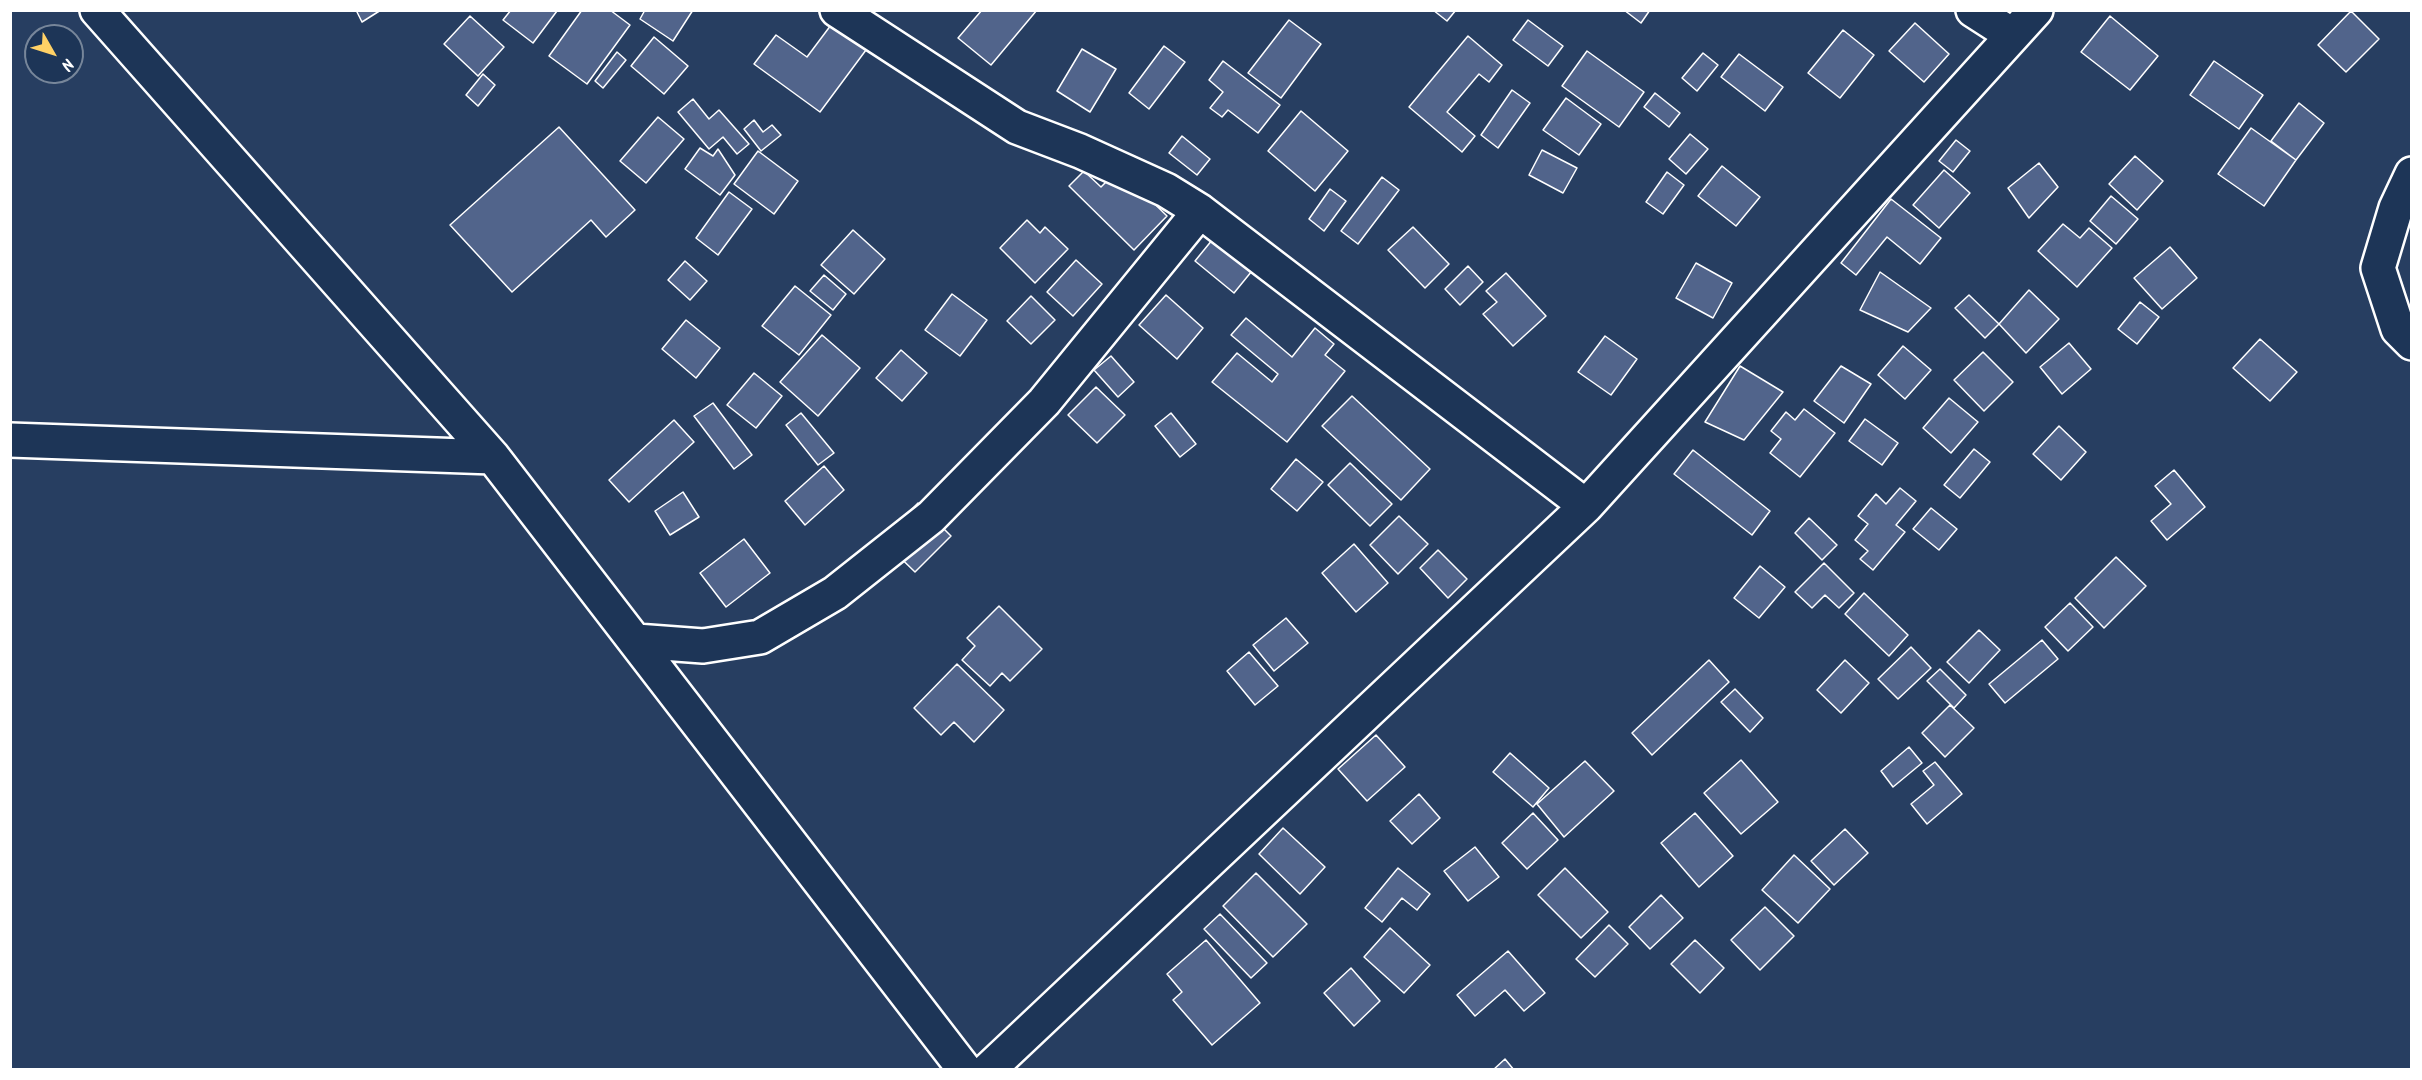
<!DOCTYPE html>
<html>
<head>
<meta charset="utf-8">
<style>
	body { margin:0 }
	#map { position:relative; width:2422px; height:1080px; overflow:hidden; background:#273e61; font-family:Kalam,sans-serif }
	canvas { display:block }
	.frame { position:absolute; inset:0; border:12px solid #fff; pointer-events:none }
	.north { position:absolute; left:24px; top:24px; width:60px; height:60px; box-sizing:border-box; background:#1d3557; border:2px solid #77869a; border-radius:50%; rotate:129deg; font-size:16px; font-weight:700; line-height:24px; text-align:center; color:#fff }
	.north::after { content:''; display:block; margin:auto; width:21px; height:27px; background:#ffd166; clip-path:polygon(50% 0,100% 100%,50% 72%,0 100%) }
</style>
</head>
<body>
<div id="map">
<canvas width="2422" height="1080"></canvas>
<div class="frame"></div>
<div class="north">N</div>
</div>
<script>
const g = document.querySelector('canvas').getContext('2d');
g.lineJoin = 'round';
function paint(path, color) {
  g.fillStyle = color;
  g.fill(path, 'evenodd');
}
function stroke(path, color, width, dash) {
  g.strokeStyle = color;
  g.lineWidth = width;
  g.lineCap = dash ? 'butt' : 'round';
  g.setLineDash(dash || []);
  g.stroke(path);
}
const building = new Path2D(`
	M356,10H381L362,22Z
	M511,10H556L557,11L533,43L503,20Z
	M582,10H610L630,25L587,84L549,56Z
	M645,10H693L673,41L640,19Z
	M982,10H1037L991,65L958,38Z
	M1433,10H1456L1447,21Z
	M1624,10H1650L1641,23Z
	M2351,11L2379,39L2346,72L2318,45Z
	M470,16L504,47L478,76L444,44Z
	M2110,16L2158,56L2130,90L2081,52Z
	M1289,20L1321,44L1281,98L1248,73Z
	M1528,20L1563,46L1548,66L1513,40Z
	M1915,23L1949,54L1924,82L1889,51Z
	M831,25L866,50L820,112L754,64L776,35L807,57Z
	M1843,30L1874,55L1840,98L1808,73Z
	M1468,36L1502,65L1489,82L1479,74L1447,112L1475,136L1462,152L1409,107Z
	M654,37L688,66L664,94L631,66Z
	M1164,46L1185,62L1149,109L1129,93Z
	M1082,49L1116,69L1090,112L1057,91Z
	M1587,51L1644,92L1619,127L1562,86Z
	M617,52L626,60L603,88L595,81Z
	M1703,53L1718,65L1697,91L1682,78Z
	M1739,54L1783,87L1765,111L1721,77Z
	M1223,61L1280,105L1258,133L1228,110L1222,117L1210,108L1223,92L1209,80Z
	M2214,61L2263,95L2239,129L2190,95Z
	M483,74L495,85L478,106L466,95Z
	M1512,90L1530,103L1498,148L1481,135Z
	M1655,93L1680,113L1669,127L1644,107Z
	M1566,98L1601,124L1579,155L1543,130Z
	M693,99L709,119L719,110L749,144L737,154L723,137L709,149L678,112Z
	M2299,103L2324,123L2296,160L2271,141Z
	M1301,111L1348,151L1315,191L1268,151Z
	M658,117L684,139L646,183L620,161Z
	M754,120L763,132L772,125L781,135L761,151L744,129Z
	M559,127L635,210L606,237L591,220L512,292L450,225Z
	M2251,128L2296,160L2264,206L2218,174Z
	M1690,134L1708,149L1686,174L1669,159Z
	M1182,136L1210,159L1197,175L1169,153Z
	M1956,140L1970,151L1953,172L1939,161Z
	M700,148L713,156L718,149L735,175L720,195L685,169Z
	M1542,150L1577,168L1563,193L1529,175Z
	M758,151L798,181L774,214L734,184Z
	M2135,156L2163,181L2137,210L2109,184Z
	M2039,163L2058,187L2029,218L2008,188Z
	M1722,166L1760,197L1736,226L1698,196Z
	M1119,169L1167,216L1134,250L1069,186L1084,171L1101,187Z
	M1944,170L1970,193L1939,228L1913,205Z
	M1667,172L1684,185L1663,214L1646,202Z
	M1382,177L1399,190L1358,244L1341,231Z
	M1330,189L1346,201L1324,231L1309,219Z
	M729,192L752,209L718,255L696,238Z
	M2111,196L2138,219L2116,244L2090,221Z
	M1891,199L1941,238L1920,264L1887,237L1856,275L1841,263Z
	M1027,220L1040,233L1045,227L1068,249L1035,283L1000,248Z
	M2063,224L2080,238L2089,228L2112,248L2077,287L2038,251Z
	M1413,227L1449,264L1425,288L1388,250Z
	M853,230L885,259L854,294L821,265Z
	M1217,234L1256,266L1234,293L1195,261Z
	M2170,247L2197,278L2162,309L2134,278Z
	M1076,260L1102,284L1073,316L1047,292Z
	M685,261L707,281L690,300L668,280Z
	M1696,263L1732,283L1713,318L1676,298Z
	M1468,266L1483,282L1460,305L1445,289Z
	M1880,272L1931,308L1908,332L1860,310Z
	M1506,273L1546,316L1513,346L1483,314L1497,302L1486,291Z
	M824,275L846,294L833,310L810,291Z
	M795,286L831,315L799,355L762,326Z
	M2029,290L2059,319L2026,353L1999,324Z
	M952,294L987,320L960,356L925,330Z
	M1166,295L1203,328L1177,359L1139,325Z
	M1969,295L1999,324L1985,338L1955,308Z
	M1031,296L1055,320L1031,344L1007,321Z
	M2140,302L2159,317L2137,344L2118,329Z
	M1246,318L1292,357L1315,328L1334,344L1325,355L1345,371L1287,442L1212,382L1237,353L1272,382L1278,374L1231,335Z
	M686,320L720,348L696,378L662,349Z
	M822,335L860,368L818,416L780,382Z
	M1605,336L1637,359L1611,395L1578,372Z
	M2260,339L2297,372L2270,401L2233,368Z
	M2069,343L2091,369L2062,394L2040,367Z
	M1903,346L1931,370L1905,399L1878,375Z
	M901,350L927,373L902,401L876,378Z
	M1983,352L2013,382L1984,411L1954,380Z
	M1111,356L1134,382L1118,397L1094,370Z
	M1740,366L1783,392L1744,440L1705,422Z
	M1841,366L1871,384L1844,423L1814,401Z
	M754,373L782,396L756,428L727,405Z
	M1096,387L1125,415L1097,443L1068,415Z
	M1352,396L1430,469L1401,500L1322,426Z
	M1949,398L1978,422L1951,453L1923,428Z
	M713,403L752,455L734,469L694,416Z
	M1804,409L1835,433L1800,477L1770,453L1781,439L1771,431L1786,412L1795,420Z
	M801,413L834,453L818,465L786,425Z
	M1171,413L1196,444L1180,457L1155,426Z
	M1865,419L1898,443L1882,465L1849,441Z
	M674,420L694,442L629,502L609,480Z
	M2059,426L2086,452L2061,480L2033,454Z
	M1974,449L1990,462L1960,498L1944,485Z
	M1693,450L1770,511L1752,535L1674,474Z
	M1296,459L1323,482L1297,511L1271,489Z
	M1350,463L1392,504L1370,526L1328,485Z
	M824,466L844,490L805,525L785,501Z
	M2174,470L2205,507L2167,540L2151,521L2171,504L2155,486Z
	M1900,488L1916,501L1896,525L1905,532L1873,570L1860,559L1868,551L1855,540L1868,524L1858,516L1876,494L1886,504Z
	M683,492L699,517L670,535L655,511Z
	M918,503L951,536L915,572L882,540Z
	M1931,508L1957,529L1939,550L1913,529Z
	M1399,516L1428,544L1398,574L1370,545Z
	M1809,518L1837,545L1822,560L1795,533Z
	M744,539L770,573L726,607L700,573Z
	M1354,544L1388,583L1356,612L1322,573Z
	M1438,550L1467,579L1448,598L1420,568Z
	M2116,557L2146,586L2104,628L2075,598Z
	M1824,563L1854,593L1839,608L1825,595L1812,608L1795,592Z
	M1760,566L1785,587L1759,618L1734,598Z
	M1864,593L1908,635L1889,656L1845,614Z
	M2070,603L2093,627L2068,651L2045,627Z
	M999,606L1042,649L1010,681L1002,673L990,686L962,660L975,646L967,638Z
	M1286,618L1308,643L1274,671L1253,645Z
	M1979,630L2000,650L1969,683L1947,662Z
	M2042,640L2058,659L2005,703L1989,684Z
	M1911,647L1931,668L1898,699L1878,679Z
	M1249,652L1278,686L1255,705L1227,671Z
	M1709,660L1729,682L1652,755L1632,733Z
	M1845,660L1869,683L1841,713L1817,690Z
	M957,664L1004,710L974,742L954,722L941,735L914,708Z
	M1940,669L1966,695L1954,708L1927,681Z
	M1735,689L1763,718L1750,732L1721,702Z
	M1950,705L1974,728L1945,757L1922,733Z
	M1376,735L1405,767L1367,801L1338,769Z
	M1909,747L1922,763L1893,787L1881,771Z
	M1510,753L1549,788L1533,807L1493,772Z
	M1741,760L1778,802L1741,834L1704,793Z
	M1585,761L1614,791L1564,837L1537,804Z
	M1935,762L1962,794L1927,824L1911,804L1934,785L1923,771Z
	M1419,794L1440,818L1412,844L1390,821Z
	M1533,813L1558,840L1527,869L1502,843Z
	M1695,813L1733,856L1699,887L1661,843Z
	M1283,828L1325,867L1300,894L1259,854Z
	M1845,829L1868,853L1834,885L1811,861Z
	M1475,847L1499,877L1468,901L1444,871Z
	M1794,855L1830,889L1798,923L1762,890Z
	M1398,868L1430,894L1417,910L1402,898L1382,922L1365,908Z
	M1565,868L1608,912L1581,938L1538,895Z
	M1256,873L1307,924L1273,957L1223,906Z
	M1661,895L1683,918L1650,949L1629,927Z
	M1765,907L1794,936L1760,970L1731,940Z
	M1220,914L1267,963L1251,978L1204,929Z
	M1609,925L1628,944L1595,977L1576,959Z
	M1390,928L1430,965L1404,993L1364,957Z
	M1206,940L1260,1003L1212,1045L1173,1000L1182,992L1167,974Z
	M1695,940L1724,968L1700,993L1671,964Z
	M1508,951L1545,993L1524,1011L1505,990L1475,1016L1457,995Z
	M1351,968L1380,1001L1354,1026L1324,993Z
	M1505,1059L1514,1070H1493Z`);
paint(building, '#51648b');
stroke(building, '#fff', 1.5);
const minor = new Path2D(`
	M97,10L493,457L965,1070
	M837,10L1017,127L1080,151L1166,190L1200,211L1586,506
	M1973,10L2012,35
	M2412,174L2396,208L2378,268L2398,329L2412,343
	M10,440L493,457
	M636,641L703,646L760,637L835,593L931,517L1044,402L1200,211
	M988,1070L1586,506L2036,10`);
stroke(minor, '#fff', 38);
stroke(minor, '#1d3557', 33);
</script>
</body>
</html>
